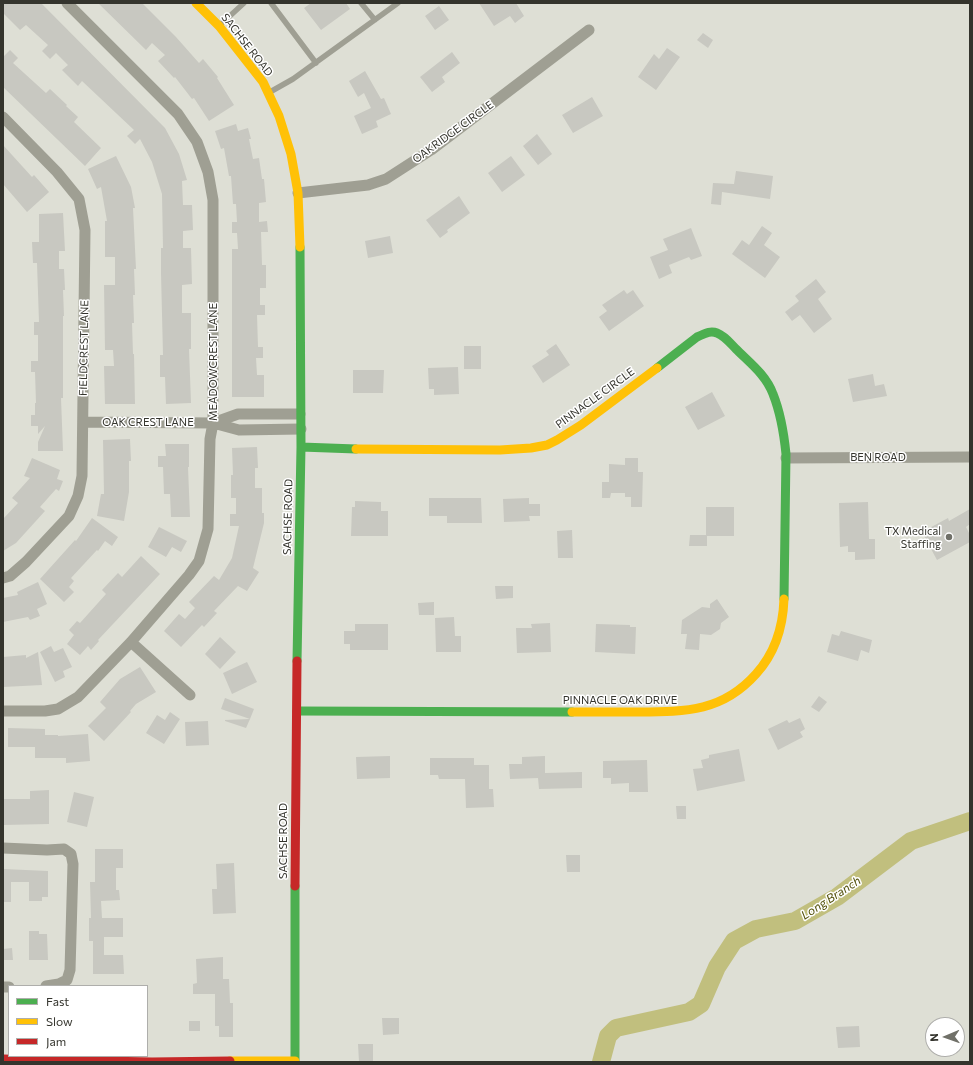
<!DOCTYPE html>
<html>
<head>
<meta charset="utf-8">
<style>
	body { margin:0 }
	#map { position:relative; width:973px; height:1065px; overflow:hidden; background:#dedfd5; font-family:Commissioner,sans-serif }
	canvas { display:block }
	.frame { position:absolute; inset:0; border:4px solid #34342d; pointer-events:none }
	.legend { position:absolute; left:8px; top:985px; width:140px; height:72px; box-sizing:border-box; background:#fff; border:1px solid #aeaeab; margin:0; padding:5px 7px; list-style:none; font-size:12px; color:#34342d }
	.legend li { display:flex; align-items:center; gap:8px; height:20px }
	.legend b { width:20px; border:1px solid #aeaeab }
	.north { position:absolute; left:925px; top:1017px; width:40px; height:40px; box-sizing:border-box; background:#fff; border:1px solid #aeaeab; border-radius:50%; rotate:268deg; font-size:11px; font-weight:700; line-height:16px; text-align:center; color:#34342d }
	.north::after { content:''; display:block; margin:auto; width:14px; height:18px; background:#707068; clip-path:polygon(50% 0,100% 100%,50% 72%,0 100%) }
</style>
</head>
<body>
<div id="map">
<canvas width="973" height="1065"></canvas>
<div class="frame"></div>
<ul class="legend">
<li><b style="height:5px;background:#4caf50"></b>Fast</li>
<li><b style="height:5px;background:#ffc107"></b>Slow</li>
<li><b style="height:5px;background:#c62828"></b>Jam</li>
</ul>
<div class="north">N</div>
</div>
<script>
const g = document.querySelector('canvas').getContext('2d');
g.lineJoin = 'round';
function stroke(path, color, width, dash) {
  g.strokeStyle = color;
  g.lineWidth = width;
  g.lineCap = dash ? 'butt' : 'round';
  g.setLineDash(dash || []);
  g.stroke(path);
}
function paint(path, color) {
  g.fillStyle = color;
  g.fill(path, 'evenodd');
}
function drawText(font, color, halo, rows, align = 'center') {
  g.font = font + ' Commissioner,sans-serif';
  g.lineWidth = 3;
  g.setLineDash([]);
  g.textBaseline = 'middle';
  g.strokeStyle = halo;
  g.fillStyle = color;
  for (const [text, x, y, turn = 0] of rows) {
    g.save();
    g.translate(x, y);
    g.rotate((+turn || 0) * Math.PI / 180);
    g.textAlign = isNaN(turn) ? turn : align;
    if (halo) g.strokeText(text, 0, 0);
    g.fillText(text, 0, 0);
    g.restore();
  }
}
stroke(new Path2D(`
	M601,1062L608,1036L616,1028L689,1012L701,1004L717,967L734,941L756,929L795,921L837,897L911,841L970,821`), '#c1bf7e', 18);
paint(new Path2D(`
	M3,3H41L165,128L179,154L187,180L182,181L183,205H192L193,230L183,231V248H191L192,284L182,285V313H191V349H189L191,403L166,404L165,377H160V355H163L161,273V248H163L162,194L152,162L140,139L135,144L127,136L134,130L82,81L78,86L62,70L68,65L56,53L50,59L42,51L48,45L26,25L20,30L3,13Z
	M98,3H142L176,37L199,63L203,59L218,77L217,78L234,105L209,121L194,98L192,99L175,77L174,78L158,61L165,55L152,43L146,50Z
	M311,3H346L350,9L321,30L304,8Z
	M479,3H516L524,16L515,23L510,16L494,26Z
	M439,6L449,20L435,30L425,16Z
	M703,33L713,40L708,48L697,40Z
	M667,48L680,57L656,90L638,77L654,54L659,59Z
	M10,50L18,58L13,63L46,93L50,89L67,105L66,106L78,117L74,122L101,148L85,166L3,87V57Z
	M452,52L460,63L442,77L445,82L432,92L420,77Z
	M365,71L381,99L384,98L391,114L376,121L378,127L362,134L354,116L371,108L364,93L358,97L349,81Z
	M592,97L603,116L573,133L562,115Z
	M236,124L238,131L248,128L251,139H249L253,159L259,158L262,179H264L266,202L259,203V222L267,221L268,232H261L262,265H266V288H260V305H265V315H257L258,347H263V358H256L257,375H264V397H232V249H238L237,233H232V222H237L236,204H233L231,176H229L224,148L221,149L215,131Z
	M537,134L552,154L538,165L523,146Z
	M3,145L32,177L34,175L49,192L27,212L3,184Z
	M116,156L131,187L135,208H133L136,269H134L135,295H133L134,323H132L133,354H134L135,404H105L104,366H114L113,350H105L104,285H115V257H105V221H107L101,187L97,189L88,169Z
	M511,156L525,175L502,192L488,173Z
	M736,171L773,176L770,199L722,192L721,205L711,204L713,183L734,184Z
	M459,196L470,213L447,230L448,232L440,238L426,220Z
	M63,213L65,251H59V269H64L65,290H63L64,316H63V398H61L63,451H38V442L45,426L38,434V426H31V415H35V403H36L35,372H31V361H38V335H34V322H39L37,263H33L32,242H39V214Z
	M762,226L772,233L764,245L780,257L765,278L732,254L742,240L749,245Z
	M691,228L702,256L691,260L689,257L669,265L672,273L659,279L650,257L668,250L663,239Z
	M390,236L393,253L368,258L365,241Z
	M816,279L826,292L818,299L832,319L814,333L800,315L792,321L785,312L799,301L795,296Z
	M624,290L627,294L633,290L644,306L609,331L599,317L607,311L602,305Z
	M556,344L570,365L543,383L532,366L549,355L546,351Z
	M464,346H481V369H464Z
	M458,367L459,394L434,395V389H429L428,368Z
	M353,370H384L383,393H353Z
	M873,374L875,386L884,384L887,396L853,402L848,379Z
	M712,392L725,416L698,430L685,407Z
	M130,439L131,461H129V492L124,521L97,516L101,494H104L103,440Z
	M165,444H189V467H188L190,517H171L170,494H164L163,467H158V456H166Z
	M257,447L258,468H255V488H262V513H264V523L253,568L259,572L247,591L238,586L214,611L217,613L204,627L202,625L181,647L164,631L179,614L185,619L195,608L189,602L214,576L219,580L232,558L239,526H230V514H236V498H231V475H233L232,448Z
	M32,458L60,470L57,479L63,481L59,491L56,489L40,507L45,511L16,543L3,551V519L18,503L12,498L30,478L24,476Z
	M625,458H638V472H643L642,507H631V497H625V493H611L610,498H602V482H609V464L625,465Z
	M429,498H481L482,523H447V516H429Z
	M529,498V504H540V516H529L530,521L504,522L503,499Z
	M355,501L381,502V511H388V536H351L352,507H355Z
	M868,502L869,539H875V559L855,560V552H848V546L840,547L839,503Z
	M706,507H734V536H707V546H689L690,535H706Z
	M970,509V524L966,527L970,535V542L937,560L922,532L948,518L949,521Z
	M92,518L118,537L112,546L105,541L98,551L97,550L71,578L74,581L69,587L74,592L64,602L40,579L75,540L76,541Z
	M159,527L187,541L181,552L172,547L166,557L148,547Z
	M572,530L573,558H558L557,531Z
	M141,556L160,574L98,640L99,641L91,650L88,646L80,655L67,644L74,635L69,630L77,621L80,623L106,594L102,590L118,573L122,577Z
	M38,582L47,604L37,609L40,616L30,620L28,617L3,622V598L18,595L17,592Z
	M495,586H513V598L496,599Z
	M717,599L729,617L721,623L720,629L711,635L700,634L699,650L685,649L687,634H681L682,620L702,607L710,608V604Z
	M434,602V615H419L418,603Z
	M454,617L455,636H461V652H436L435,618Z
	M550,623L551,652L517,653L516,628H532L531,624Z
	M355,624H388V650H350V644H344V631H355Z
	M596,624L630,625V627H636L635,654L595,652Z
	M841,631L872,640L869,653L861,650L858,661L827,652L832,634L839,636Z
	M220,637L236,652L220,669L205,654Z
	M51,646L54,652L63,648L72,667L63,671L65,677L55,682L40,652Z
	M38,652L42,685L3,687V657L26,655V658Z
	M247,662L257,682L232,694L223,673Z
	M140,667L156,692L136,704L130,711L131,712L104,741L88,726L106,708L100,702L120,679Z
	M819,696L827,702L819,712L811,707Z
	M225,698L254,709L250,719L221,709Z
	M170,712L180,719L164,744L146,733L157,715L165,720Z
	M800,718L805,729L800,732L803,737L778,750L768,729L787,720L789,723Z
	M250,719L246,728L225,721V720Z
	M208,721L209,745L186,746L185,722Z
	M8,728L45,729V735H58V736L88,734L90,761L66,763V758H35V747H8Z
	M739,749L745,781L697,791L693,769L703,768L701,760L709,758V755Z
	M390,756V778L357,779L356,757Z
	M545,756V773L582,772V788L539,789L538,778L510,779L509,764H522V757Z
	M430,758H474V765H489V789H493L494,807L466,808L465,779H439L438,775H430Z
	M647,760L648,792H629V783L611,784V778H603V761Z
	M49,790V824L3,825V799H30V791Z
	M74,792L94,797L87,827L67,822Z
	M676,806H686V819H677Z
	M95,849H123V868H116V890H119L120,900L101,901L102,918H123V937H104V955H123L124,974H93V941H89V918H91L90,882H95Z
	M566,855H580V872H567Z
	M234,863L236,913L213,914L212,889H217L216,864Z
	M3,869L48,871V897H42V901H29V882H11V902H3Z
	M29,931H39V934H47L48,960H29Z
	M12,948L13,960H3V949Z
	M223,957V979H229L230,1003H233V1037H219V1026H215V994H193V984L197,983L196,959Z
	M382,1018H399V1034L383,1035Z
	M189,1021H200V1031H189Z
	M859,1026L860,1047L838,1048L836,1027Z
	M358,1044H373V1062H359Z`), '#c8c8c1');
stroke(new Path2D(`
	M271,3L316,63
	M361,3L375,20
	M220,25L244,3
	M270,92L293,79L398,3`), '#9f9f93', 5.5);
stroke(new Path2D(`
	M3,117L57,172L79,199L85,230L82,476L78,496L69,516L26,562L10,576L3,578
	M298,193L368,185L386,179L431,150L589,30
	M83,422L213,423L239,430L301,429
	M213,423L238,414H300
	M786,458L970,457
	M131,642L190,695
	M3,711H45L58,709L78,697L131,642L189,575L199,561L208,529L210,439L213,423V200L208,172L197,142L178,114L67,3
	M3,848L47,850L64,849L71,854L73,864L70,970L67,980L59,984L46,986
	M3,987H9`), '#9f9f93', 11);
stroke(new Path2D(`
	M657,368L697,337C704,334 710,330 717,333C725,336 731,344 736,349C750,363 766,375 773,394C781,414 784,434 786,454L784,599
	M301,447L356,449
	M297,661L301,447L300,247
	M297,711L572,712
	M295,886V1062`), '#4caf50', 9);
stroke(new Path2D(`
	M196,3L219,26L263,82L279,116L291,154L298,193L300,247
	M356,449L500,450L531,448L547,445L557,440L581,425L657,368
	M572,712C595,712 617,712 639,712C687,712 723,711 756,674C776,652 783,627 784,599
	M230,1061H295`), '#ffc107', 9);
stroke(new Path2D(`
	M295,886L297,661
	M3,1059L152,1062L230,1061`), '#c62828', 9);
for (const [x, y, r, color] of [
	[949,537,4,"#707068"]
]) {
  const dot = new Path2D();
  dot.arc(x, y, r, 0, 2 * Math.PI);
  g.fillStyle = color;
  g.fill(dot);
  stroke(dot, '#fff', 1.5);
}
drawText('11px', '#34342d', '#fff', [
	["SACHSE ROAD",247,45,52],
	["OAKRIDGE CIRCLE",453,132,-36],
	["FIELDCREST LANE",84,348,-89],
	["MEADOWCREST LANE",213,362,-90],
	["PINNACLE CIRCLE",595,398,-36],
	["OAK CREST LANE",148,422],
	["BEN ROAD",878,457],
	["SACHSE ROAD",288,517,-89],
	["PINNACLE OAK DRIVE",620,700],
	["SACHSE ROAD",283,841,-90]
]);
drawText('11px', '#34342d', '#fff', [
	["TX Medical",941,531],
	["Staffing",941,544]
], 'right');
drawText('italic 12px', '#53510c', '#fff', [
	["Long Branch",831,898,-33]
]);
</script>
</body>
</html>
